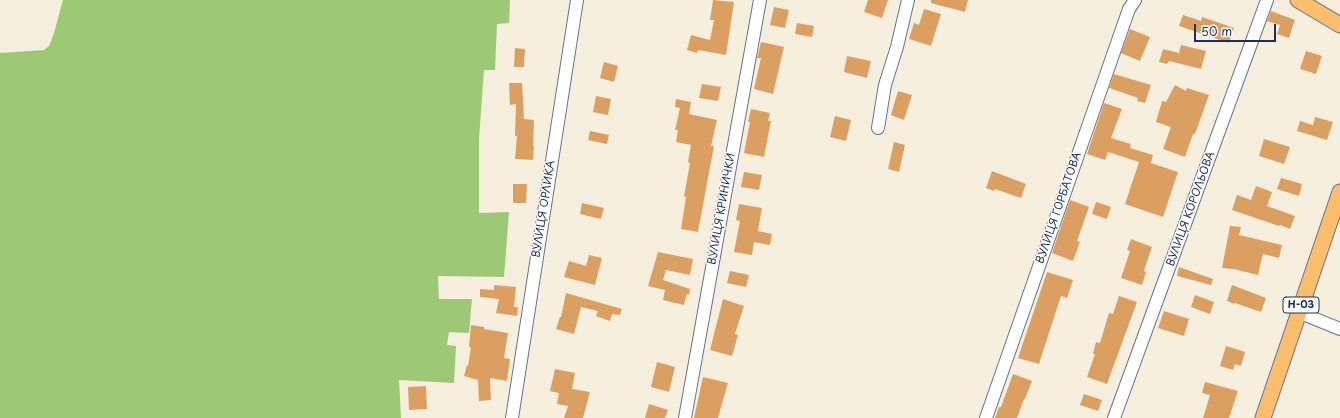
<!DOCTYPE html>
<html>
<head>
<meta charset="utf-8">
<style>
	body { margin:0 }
	#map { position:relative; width:1340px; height:418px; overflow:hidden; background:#f6efde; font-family:"Playpen Sans",sans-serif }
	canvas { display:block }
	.scale { position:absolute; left:1194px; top:24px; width:82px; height:18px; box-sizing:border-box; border:2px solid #1b2f5e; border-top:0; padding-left:5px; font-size:12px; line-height:14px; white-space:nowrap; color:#1b2f5e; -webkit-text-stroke:3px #fff; paint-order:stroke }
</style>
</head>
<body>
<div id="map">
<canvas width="1340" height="418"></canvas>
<div class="scale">50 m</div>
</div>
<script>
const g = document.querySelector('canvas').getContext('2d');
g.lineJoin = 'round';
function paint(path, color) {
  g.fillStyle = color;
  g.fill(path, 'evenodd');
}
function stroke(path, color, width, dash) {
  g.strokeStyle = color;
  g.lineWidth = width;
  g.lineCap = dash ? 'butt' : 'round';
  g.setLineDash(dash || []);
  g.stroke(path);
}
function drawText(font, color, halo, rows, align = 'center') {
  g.font = font + ' "Playpen Sans",sans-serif';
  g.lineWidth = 3;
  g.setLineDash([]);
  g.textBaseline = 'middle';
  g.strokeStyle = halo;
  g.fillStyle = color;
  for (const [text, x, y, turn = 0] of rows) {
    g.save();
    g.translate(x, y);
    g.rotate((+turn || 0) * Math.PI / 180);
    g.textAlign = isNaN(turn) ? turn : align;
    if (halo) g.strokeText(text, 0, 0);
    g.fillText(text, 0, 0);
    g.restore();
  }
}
paint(new Path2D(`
	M63,0H510L509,23L497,24L495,70H484L479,139V213L509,212L504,277L438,276L439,299H472L469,333L449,332L447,345L456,346L454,383L399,380L401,418H0V53L44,50L49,46L54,33Z`), '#9dc977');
paint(new Path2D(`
	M713,0L734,2L726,55L698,50L697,53L687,50L691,35L710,40L714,20H710Z
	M868,0H888L882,18L864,12Z
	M931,0H968L965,12L931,3Z
	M774,7L789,10L785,28L770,25Z
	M924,9L941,14L931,46L909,39L914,23L919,25Z
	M1271,11L1295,20L1289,38L1277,34L1280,25L1267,21Z
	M1183,15L1201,21L1202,17L1234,28L1229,43L1179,26Z
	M797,23L814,26L812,37L795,34Z
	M1130,29L1150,37L1140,61L1121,53Z
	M761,42L784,47L773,94L754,89L761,58H757Z
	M1181,45L1206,51L1201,69L1169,61L1167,64L1159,62L1163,49L1179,53Z
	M515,48L525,49L524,67H514Z
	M1306,51L1322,56L1316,74L1300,69Z
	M847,56L871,61L867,78L844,72Z
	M604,62L618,66L614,82L600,78Z
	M1114,74L1151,85L1145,103L1137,101L1138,98L1109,88Z
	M509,83H522L524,119L534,120L533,146H534L533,160L515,159L517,136H515L516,104L510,105Z
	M702,84L721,87L718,101L699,98Z
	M1175,85L1186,91L1187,88L1209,95L1195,134H1193L1185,157L1163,149L1171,127L1156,122L1162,101L1166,102Z
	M898,91L912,95L904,120L891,115Z
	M596,96L611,99L608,115L593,112Z
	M676,99L691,102L689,114L717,120L711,146H714L698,232L681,229L686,197L684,196L690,163L688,162L691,145L676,142L678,130H675L680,108L675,107Z
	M1104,103L1122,109L1111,138L1131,144L1130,148L1153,155L1151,163L1178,172L1163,217L1125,204L1139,162L1108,152L1105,160L1087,154Z
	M751,109L770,113L768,121H771L764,157L744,153L750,122H748Z
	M835,116L851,120L846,141L830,137Z
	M1315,117L1333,122L1327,140L1297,131L1300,121L1313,125Z
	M590,131L609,135L607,144L588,140Z
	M1264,139L1290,147L1284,164L1259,156Z
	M894,142L905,145L899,172L888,169Z
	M992,171L1026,184L1021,198L995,189L994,191L986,188Z
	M744,172L762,175L759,190L741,187Z
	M1281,178L1302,184L1299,196L1277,189Z
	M513,184H527L526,203H513Z
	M1256,186L1272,192L1267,206L1295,216L1290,229L1280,225L1279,226L1232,210L1237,195L1251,200Z
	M1070,200L1089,207L1077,241L1080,242L1073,261L1052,253Z
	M1096,202L1111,207L1107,219L1092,214Z
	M582,203L604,208L601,219L580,214Z
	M739,204L762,208L758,231L772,234L770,245L754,242L752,255L734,252L740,221L736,220Z
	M1230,226L1241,227L1239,235L1282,245L1279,258L1263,254L1258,275L1234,269L1222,268Z
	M1131,239L1152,247L1144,271L1146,272L1142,285L1121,278L1130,251L1127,250Z
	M658,252L693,259L690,275L666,270L663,280L690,289L689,295L687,294L684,305L663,300L665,290L648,286Z
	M589,255L602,258L595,285L564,277L569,261L586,266Z
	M1179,267L1213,279L1211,285L1177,276Z
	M730,271L749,275L746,287L727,283Z
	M1047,272L1073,280L1067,298L1061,296L1039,364L1018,358Z
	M494,285L516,287L514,307H518L517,316L496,313L499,299L480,297V289L494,290Z
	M1232,285L1266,298L1261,312L1235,303V304L1227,301Z
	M566,293L622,309L620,315L612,314L610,321L596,316L598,311L581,307L574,334L556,329L560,317H561Z
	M1195,295L1214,302L1210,314L1191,307Z
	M1119,296L1137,302L1107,384L1087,377L1095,354H1093L1096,342L1100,343L1109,313L1113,314Z
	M723,299L744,306L735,334L738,335L732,356L710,350Z
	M1164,311L1189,319L1184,336L1158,328Z
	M471,325L484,327V329L508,333L504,358L510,359L507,381L490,378L491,400L479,401L478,380L464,376L467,365L468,366L471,347H469Z
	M1226,346L1245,352L1241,366L1235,364L1233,370L1220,366Z
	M657,362L675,367L669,392L651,387Z
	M555,369L575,373L572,389L590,392L583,418H564L568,406L557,404L559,393L550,391Z
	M1013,374L1032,381L1025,399H1024L1017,418H995L999,407H1001Z
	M703,377L728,383L718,418H694Z
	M1205,382L1238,391L1229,418H1203L1210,395L1202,393Z
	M426,386L427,409L409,410L408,387Z
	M1084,394L1102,400L1098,411L1080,405Z
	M649,404L668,410L665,418H645Z`), '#db9f62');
const minor = new Path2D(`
	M878,128L885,85L897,47L908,0
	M1298,312L1340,329
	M512,418L577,0
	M685,418L760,0
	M986,418L1129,9L1135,0
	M1114,418L1267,0`);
const major = new Path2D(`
	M1298,0L1340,25
	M1263,418L1340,192`);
stroke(minor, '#68728b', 14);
stroke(major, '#68728b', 17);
stroke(minor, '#fff', 12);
stroke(major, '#fabe6d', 15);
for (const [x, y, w] of [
	[1301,305,36]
]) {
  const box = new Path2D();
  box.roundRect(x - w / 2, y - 8, w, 16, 3);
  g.fillStyle = '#fff';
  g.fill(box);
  stroke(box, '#1b2f5e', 1);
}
drawText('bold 10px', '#1b2f5e', null, [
	["Н-03",1301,305]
]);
drawText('11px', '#1b2f5e', '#fff', [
	["ВУЛИЦЯ ГОРБАТОВА",1059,208,-71],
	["ВУЛИЦЯ ОРЛИКА",544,209,-81],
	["ВУЛИЦЯ КРИНИЧКИ",722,209,-80],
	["ВУЛИЦЯ КОРОЛЬОВА",1191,209,-70]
]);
</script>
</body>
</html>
